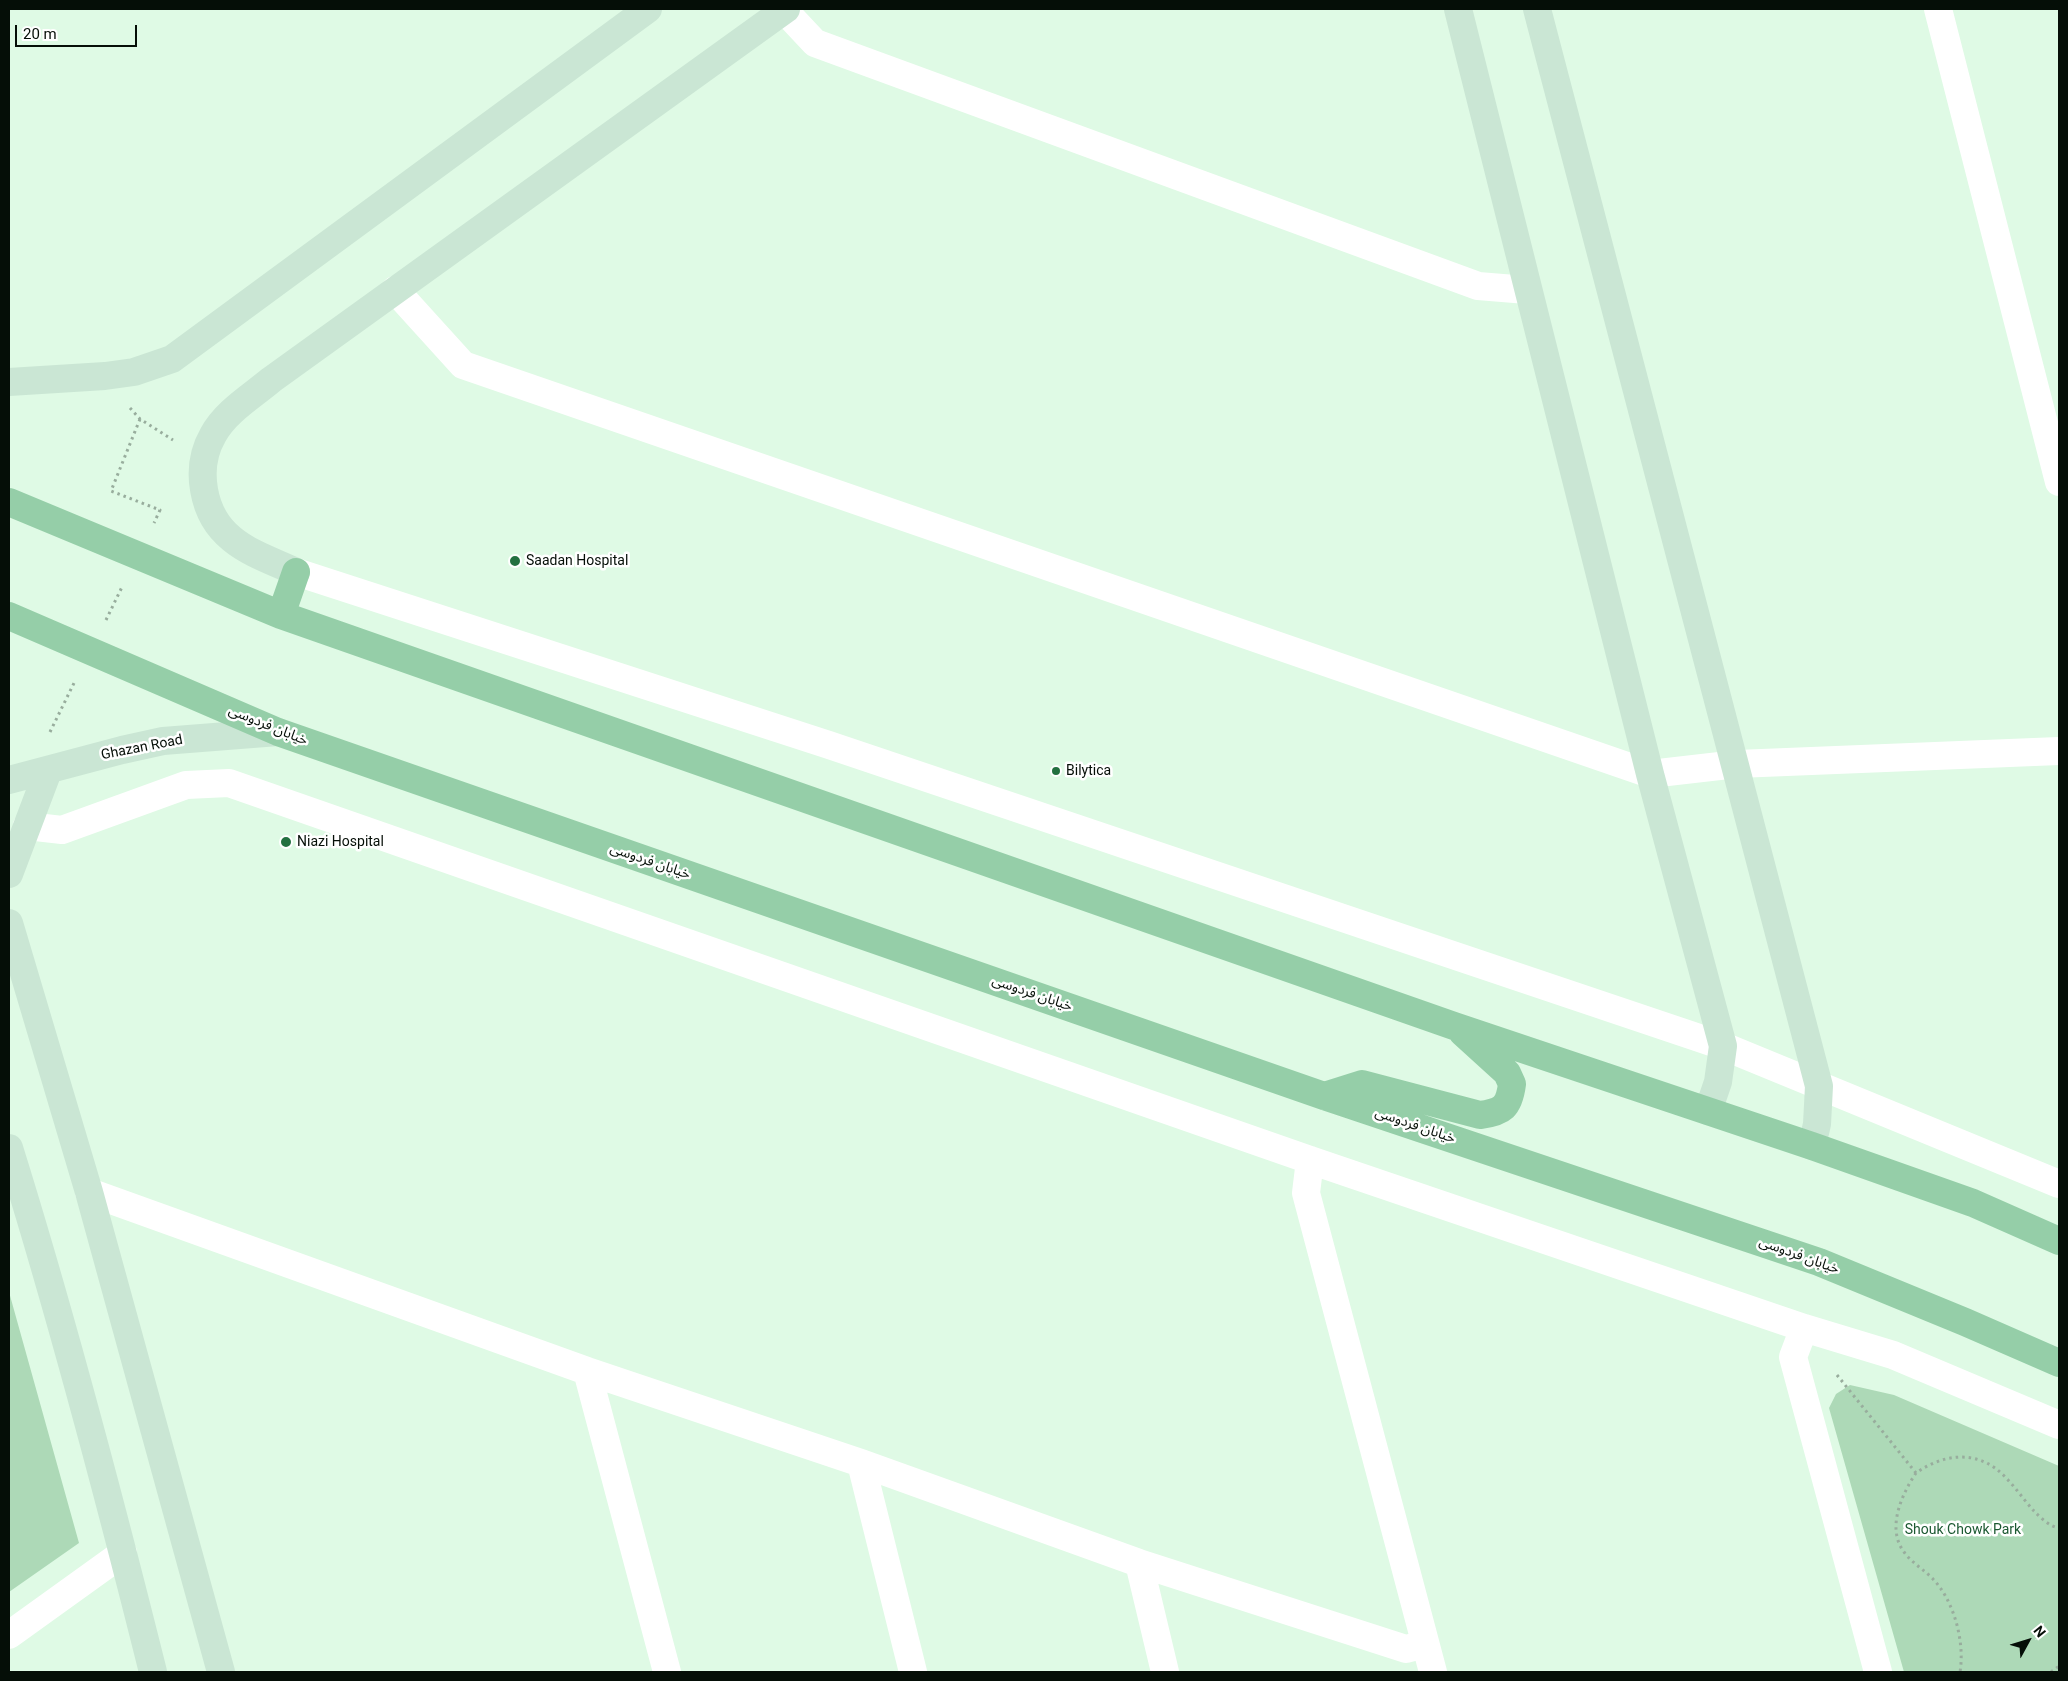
<!DOCTYPE html>
<html>
<head>
<meta charset="utf-8">
<style>
	body { margin:0 }
	#map { position:relative; width:2068px; height:1681px; overflow:hidden; background:#dffae5; font-family:Roboto,sans-serif }
	canvas { display:block }
	.frame { position:absolute; inset:0; border:10px solid #050e07; pointer-events:none }
	.north { position:absolute; left:2003px; top:1616px; width:50px; height:50px; -webkit-text-stroke:4px #fff; paint-order:stroke; rotate:51deg; font-size:14px; font-weight:700; line-height:20px; text-align:center; color:#050e07 }
	.north::after { content:''; display:block; margin:auto; width:18px; height:22px; background:#050e07; clip-path:polygon(50% 0,100% 100%,50% 72%,0 100%) }
	.scale { position:absolute; left:15px; top:25px; width:122px; height:22px; box-sizing:border-box; border:2px solid #050e07; border-top:0; padding-left:6px; font-size:15px; line-height:18px; white-space:nowrap; color:#050e07; -webkit-text-stroke:4px #fff; paint-order:stroke }
</style>
</head>
<body>
<div id="map">
<canvas width="2068" height="1681"></canvas>
<div class="frame"></div>
<div class="north">N</div>
<div class="scale">20 m</div>
</div>
<script>
const g = document.querySelector('canvas').getContext('2d');
g.lineJoin = 'round';
function paint(path, color) {
  g.fillStyle = color;
  g.fill(path, 'evenodd');
}
function stroke(path, color, width, dash) {
  g.strokeStyle = color;
  g.lineWidth = width;
  g.lineCap = dash ? 'butt' : 'round';
  g.setLineDash(dash || []);
  g.stroke(path);
}
function drawText(font, color, halo, rows, align = 'center') {
  g.font = font + ' Roboto,"Noto Sans Arabic",sans-serif';
  g.lineWidth = 5;
  g.setLineDash([]);
  g.textBaseline = 'middle';
  g.strokeStyle = halo;
  g.fillStyle = color;
  for (const [text, x, y, turn = 0] of rows) {
    g.save();
    g.translate(x, y);
    g.rotate((+turn || 0) * Math.PI / 180);
    g.textAlign = isNaN(turn) ? turn : align;
    if (halo) g.strokeText(text, 0, 0);
    g.fillText(text, 0, 0);
    g.restore();
  }
}
paint(new Path2D(`
	M9,1292L79,1543L9,1592Z
	M1850,1385L1894,1395L2059,1466V1672H1904L1829,1408L1836,1394Z`), '#add9b7');
stroke(new Path2D(`
	M130,408L140,419L173,440
	M140,419L111,491L160,510L154,523
	M106,620L122,587
	M50,732L74,683
	M1837,1375L1916,1473C1940,1456 1970,1450 1995,1468C2010,1479 2022,1498 2034,1511C2041,1518 2050,1527 2059,1528
	M1916,1473C1902,1494 1886,1528 1904,1552C1912,1563 1923,1569 1932,1578C1954,1600 1965,1642 1960,1672
	M2051,1672L2059,1666`), '#98ad9d', 3, [2.5, 4]);
stroke(new Path2D(`
	M1938,9L2059,482
	M784,10L815,43L1478,286L1527,290
	M395,290L463,365L1650,774L1737,764L2059,751
	M296,572L829,745L1723,1046L2059,1184
	M27,826L62,830L186,785L229,783L1310,1160L1804,1328L1893,1355L2059,1425
	M1310,1160L1306,1193L1433,1672
	M89,1192L587,1371L667,1672
	M1804,1328L1793,1357L1878,1672
	M587,1371L861,1463L1139,1563L1406,1649L1425,1644
	M861,1463L913,1672
	M1139,1563L1165,1672
	M9,1635L123,1553`), '#fff', 28);
stroke(new Path2D(`
	M1458,9L1650,774L1723,1046L1718,1082L1708,1111
	M1537,9L1819,1086L1817,1124L1812,1146
	M9,382L105,376L134,372L172,359L648,9
	M296,572C275,562 250,554 232,539C202,515 194,468 213,435C225,412 252,396 271,380L786,9
	M9,780L122,750L163,741L278,732
	M9,874L48,771
	M9,923L89,1192L221,1672
	M9,1148C63,1321 109,1496 153,1672`), '#cae6d4', 28);
stroke(new Path2D(`
	M9,502L281,615L1454,1026L1812,1146L1973,1203L2059,1241
	M281,615L296,572
	M9,616L278,732L1324,1096L1819,1262L1965,1322L2059,1363
	M1324,1096L1362,1084L1480,1115C1503,1112 1509,1107 1512,1084L1507,1073L1463,1033`), '#95cea8', 28);
for (const [x, y, r, color] of [
	[515,561,6,"#237040"],
	[1056,771,5,"#237040"],
	[286,842,6,"#237040"]
]) {
  const dot = new Path2D();
  dot.arc(x, y, r, 0, 2 * Math.PI);
  g.fillStyle = color;
  g.fill(dot);
  stroke(dot, '#fff', 2);
}
drawText('14px', '#050e07', '#fff', [
	["Saadan Hospital",526,561],
	["Bilytica",1066,771],
	["Niazi Hospital",297,842]
], 'left');
drawText('14px', '#050e07', '#fff', [
	["خیابان فردوسی",268,726,22],
	["Ghazan Road",142,748,-11],
	["خیابان فردوسی",650,862,19],
	["خیابان فردوسی",1032,994,19],
	["خیابان فردوسی",1415,1126,19],
	["خیابان فردوسی",1799,1256,20]
]);
drawText('14px', '#1c5932', '#fff', [
	["Shouk Chowk Park",1963,1530]
]);
</script>
</body>
</html>
